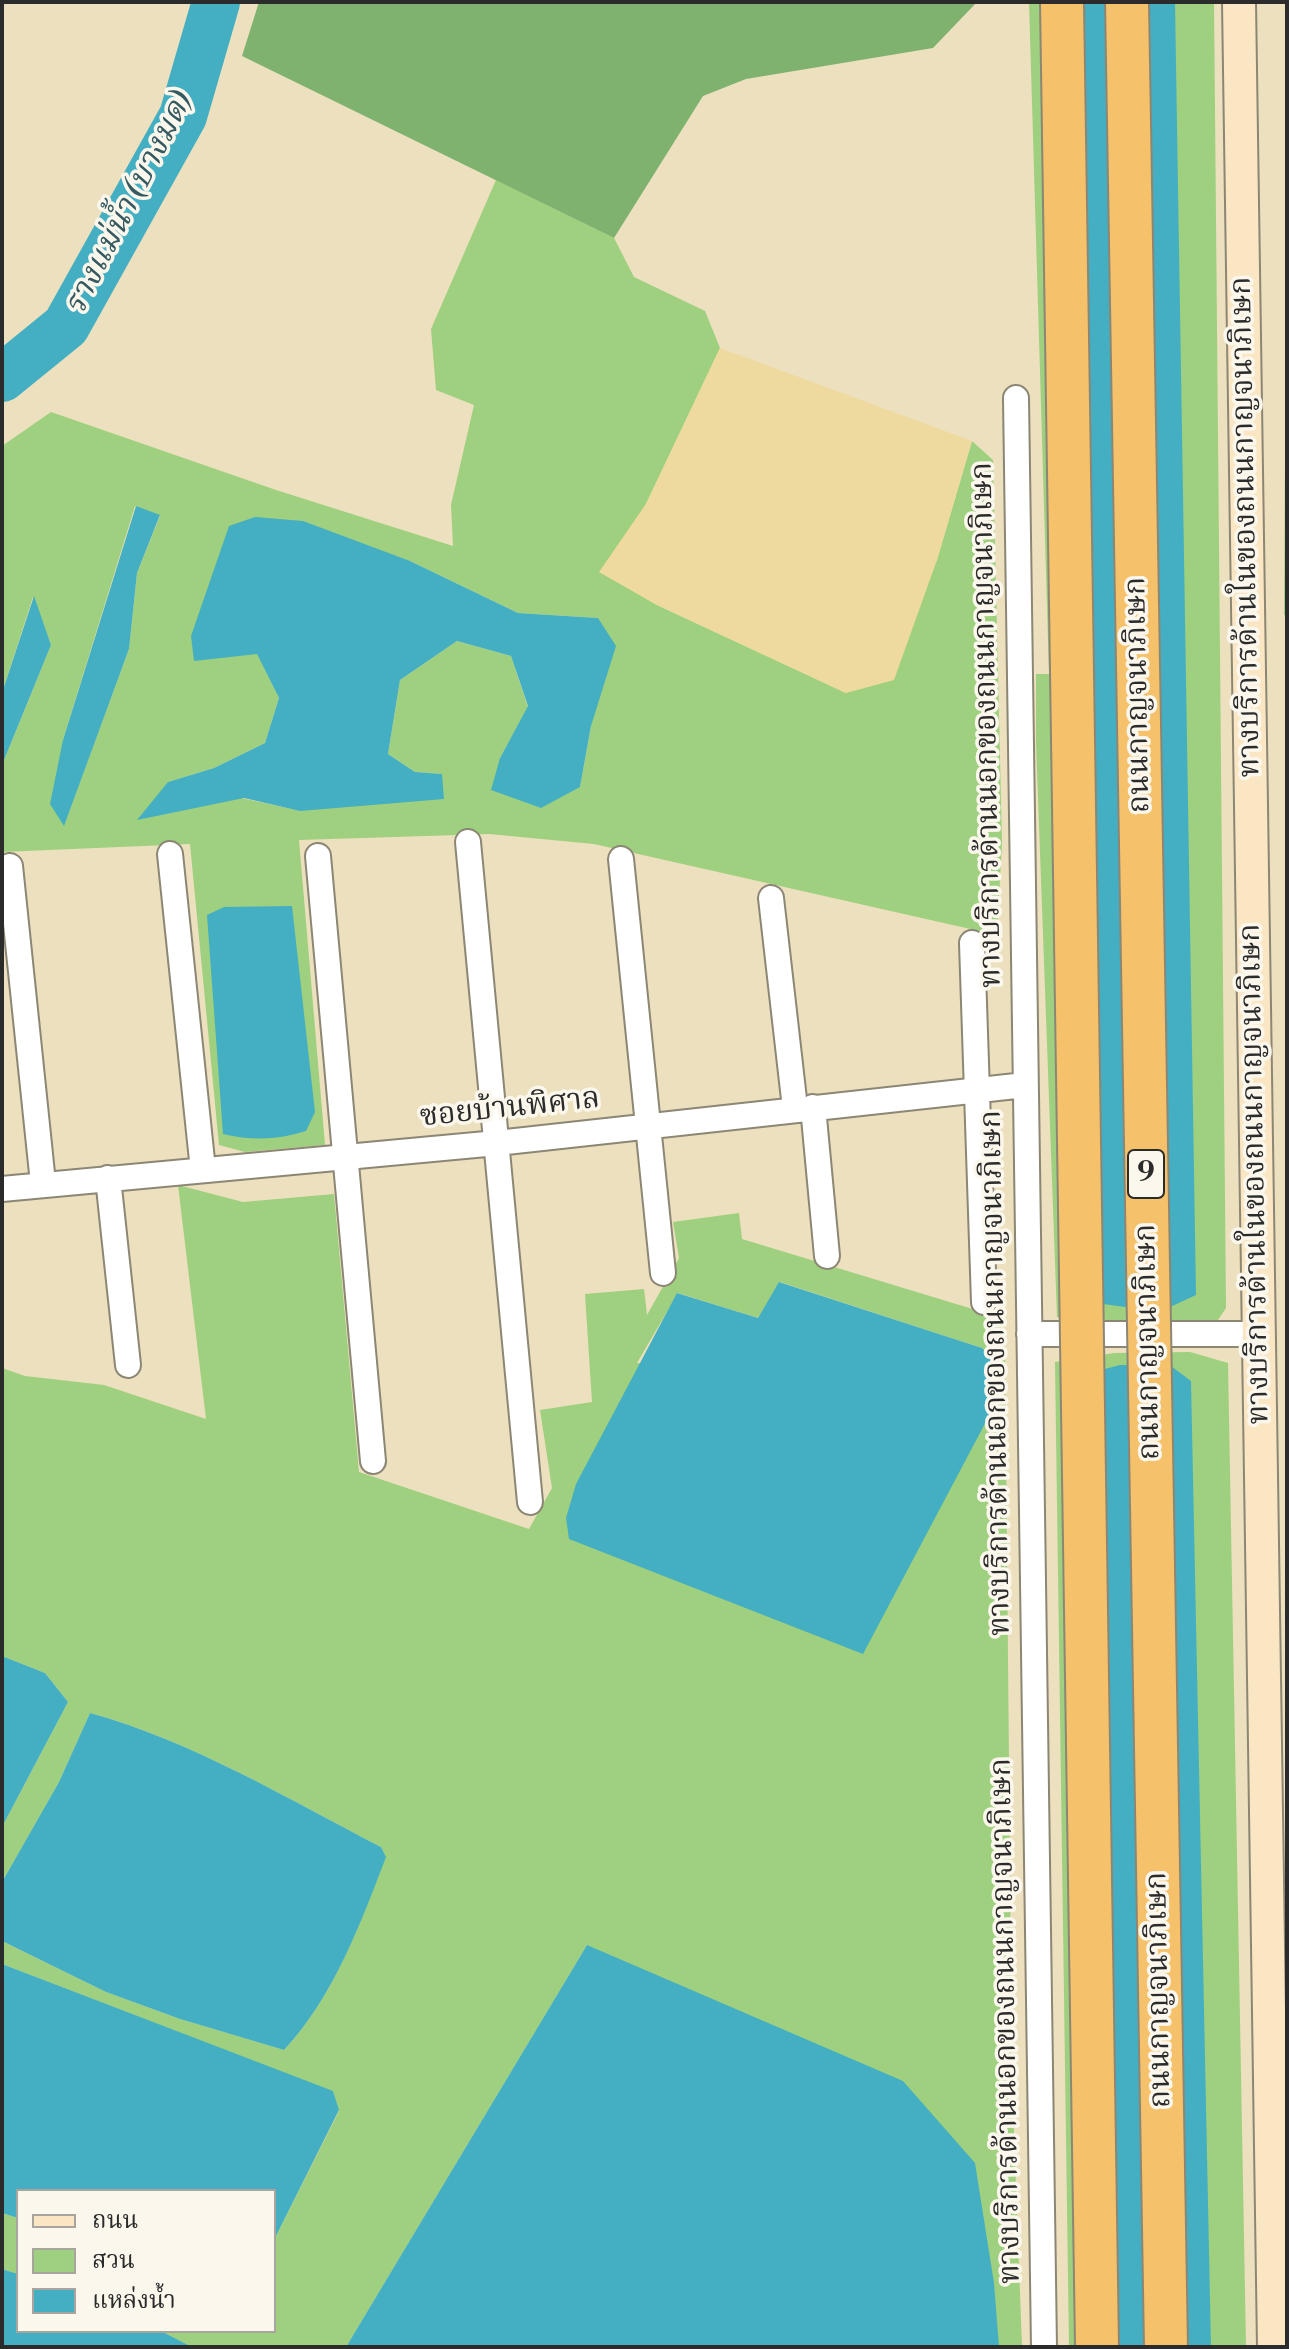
<!DOCTYPE html>
<html>
<head>
<meta charset="utf-8">
<style>
	body { margin:0 }
	#map { position:relative; width:1289px; height:2349px; overflow:hidden; background:#ece0be; font-family:"Libre Bodoni","Noto Serif Thai",serif }
	canvas { display:block }
	.frame { position:absolute; inset:0; border:4px solid #2b2b2b; pointer-events:none }
	.legend { position:absolute; left:16px; top:2189px; width:260px; height:144px; box-sizing:border-box; background:#fbf7ec; border:2px solid #a8a59f; margin:0; padding:10px 14px; list-style:none; font-size:24px; color:#2b2b2b }
	.legend li { display:flex; align-items:center; gap:16px; height:40px }
	.legend b { width:40px; border:2px solid #a8a59f }
</style>
</head>
<body>
<div id="map">
<canvas width="1289" height="2349"></canvas>
<div class="frame"></div>
<ul class="legend">
<li><b style="height:10px;background:#fbe6c4"></b>ถนน</li>
<li><b style="height:22px;background:#9ed07f"></b>สวน</li>
<li><b style="height:22px;background:#44afc2"></b>แหล่งน้ำ</li>
</ul>
</div>
<script>
const g = document.querySelector('canvas').getContext('2d');
g.lineJoin = 'round';
function paint(path, color) {
  g.fillStyle = color;
  g.fill(path, 'evenodd');
}
function stroke(path, color, width, dash) {
  g.strokeStyle = color;
  g.lineWidth = width;
  g.lineCap = dash ? 'butt' : 'round';
  g.setLineDash(dash || []);
  g.stroke(path);
}
function drawText(font, color, halo, rows, align = 'center') {
  g.font = font + ' "Libre Bodoni","Noto Serif Thai",serif';
  g.lineWidth = 7;
  g.setLineDash([]);
  g.textBaseline = 'middle';
  g.strokeStyle = halo;
  g.fillStyle = color;
  for (const [text, x, y, turn = 0] of rows) {
    g.save();
    g.translate(x, y);
    g.rotate((+turn || 0) * Math.PI / 180);
    g.textAlign = isNaN(turn) ? turn : align;
    if (halo) g.strokeText(text, 0, 0);
    g.fillText(text, 0, 0);
    g.restore();
  }
}
paint(new Path2D(`
	M1029,2H1214L1226,1308L1218,1320L1184,1325L1057,1317L1036,743V674H1049Z
	M496,180L614,238L634,277L705,311L720,348L646,504L600,572L657,605L846,693L937,560L972,441L993,460L1002,843L997,935L594,844L489,834L299,840L325,1145L245,1152L219,1145L190,844L2,852V765L51,645L33,597L2,693V446L51,412L276,490L453,546L451,505L474,405L436,390L431,329ZM135,506L160,516L137,573L129,649L64,825L63,740ZM410,561L518,613L598,618L591,726L580,787L500,758L528,707L511,656L457,641L400,680L388,754L415,772L442,774L301,811L168,782L214,768L265,743L279,698L257,653L194,660Z
	M1286,289H1287V616L1284,615Z
	M178,1185L243,1202L334,1194L359,1472L529,1529L552,1488L540,1410L592,1402L585,1294L644,1289L647,1315L679,1258L673,1222L739,1213L742,1239L999,1317L1005,1344L1012,2078L1022,2347H994L587,1945L346,2347H192L161,2331H274V2240L339,2111L333,2092L2,1964V1941L106,1992L180,2019L284,2050C333,1998 361,1923 385,1857L381,1847C288,1799 192,1741 90,1713L59,1782L2,1882V1827L68,1702L45,1673L2,1656V1368L25,1376L104,1385L206,1419ZM780,1282L982,1348L995,1361L637,1363L678,1293L758,1318Z
	M1190,1352L1228,1363L1246,2347H1069L1055,1362L1114,1353Z
	M2,2213L18,2218V2274L2,2269Z`), '#9ed07f');
paint(new Path2D(`
	M259,2H977L933,48L746,79L703,96L614,238L242,56Z`), '#7eb26e');
paint(new Path2D(`
	M720,348L972,441L937,560L894,680L846,693L657,605L599,572L646,504Z`), '#eeda9e');
paint(new Path2D(`
	M1041,2H1175L1196,1295L1168,1308L1125,1307L1066,1299Z
	M136,506L160,515L137,573L129,649L64,826L50,804L63,740Z
	M255,517L303,521L410,561L518,613L598,618L616,646L591,726L580,787L541,808L491,790L500,758L528,706L511,656L457,641L400,680L388,754L415,772L442,774L444,799L300,811L244,798L137,820L168,782L214,768L265,743L279,698L257,654L194,661L191,636L229,526Z
	M34,596L51,645L2,765V693Z
	M292,906L315,1112L306,1131C278,1140 252,1141 223,1134L207,915L224,907Z
	M779,1282L982,1348L995,1361L998,1399L863,1654L569,1539L566,1518L576,1484L677,1293L758,1318Z
	M1120,1365L1171,1366L1191,1381L1211,2347H1083L1067,1379Z
	M2,1656L45,1673L68,1702L2,1827Z
	M90,1713C192,1741 288,1799 381,1847L386,1857C361,1923 333,1998 284,2050L180,2019L106,1992L2,1941V1882L59,1782Z
	M587,1945L903,2081L975,2163L994,2283L999,2347H346Z
	M2,1964L333,2091L339,2110L274,2240V2191H18V2218L2,2213Z
	M2,2269L18,2274V2331H161L192,2347H2Z`), '#44afc2');
stroke(new Path2D(`
	M2,378L66,326L183,116L216,2`), '#44afc2', 48);
const minor = new Path2D(`
	M1016,398L1044,2347
	M468,842L530,1502
	M170,854L203,1170
	M318,856L373,1461
	M621,859L663,1273
	M10,866L43,1183
	M771,898L795,1108
	M972,943L984,1302
	M813,1107L827,1256
	M108,1178L128,1365
	M2,1189L497,1143L1025,1085
	M1029,1334H1259`);
const secondary = new Path2D(`
	M1239,2L1274,2347`);
stroke(minor, '#8c8674', 28);
stroke(secondary, '#8c8674', 36);
stroke(minor, '#fff', 24);
stroke(secondary, '#fbe6c4', 32);
const motorwayBridge = new Path2D(`
	M1062,2L1097,2347
	M1127,2L1166,2347`);
stroke(motorwayBridge, '#8c8674', 46, []);
stroke(motorwayBridge, '#f5c16b', 42);
for (const [x, y, w] of [
	[1146,1174,36]
]) {
  const box = new Path2D();
  box.roundRect(x - w / 2, y - 24, w, 48, 6);
  g.fillStyle = '#fbf7ec';
  g.fill(box);
  stroke(box, '#2b2b2b', 2);
}
drawText('bold 28px', '#2b2b2b', null, [
	["9",1146,1174]
]);
drawText('30px', '#2b2b2b', '#fbf7ec', [
	["ทางบริการด้านในของถนนกาญจนาภิเษก",1247,527,-91],
	["ถนนกาญจนาภิเษก",1139,695,-91],
	["ทางบริการด้านนอกของถนนกาญจนาภิเษก",988,725,-91],
	["ซอยบ้านพิศาล",510,1109,-6],
	["ทางบริการด้านในของถนนกาญจนาภิเษก",1256,1174,-91],
	["ถนนกาญจนาภิเษก",1149,1342,-91],
	["ทางบริการด้านนอกของถนนกาญจนาภิเษก",997,1373,-91],
	["ถนนกาญจนาภิเษก",1160,1990,-91],
	["ทางบริการด้านนอกของถนนกาญจนาภิเษก",1007,2021,-91]
]);
drawText('italic 32px', '#345960', '#fbf7ec', [
	["รางแม่น้ำ (บางมด)",130,204,-63]
]);
</script>
</body>
</html>
